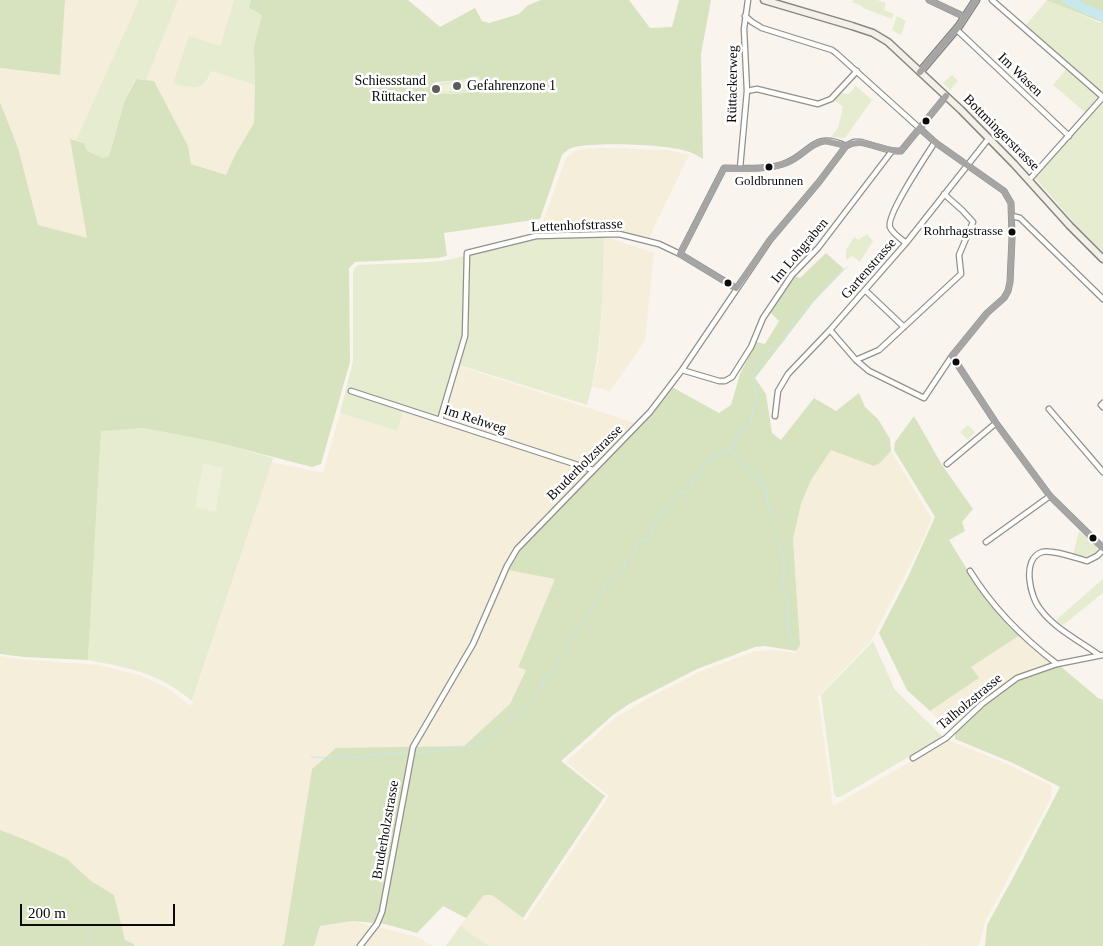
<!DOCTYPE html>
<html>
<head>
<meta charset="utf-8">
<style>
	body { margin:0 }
	#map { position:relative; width:1103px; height:946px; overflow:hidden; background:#f9f5ee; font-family:Georgia,serif }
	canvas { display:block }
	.scale { position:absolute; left:20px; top:904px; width:155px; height:22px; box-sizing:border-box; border:2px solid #0a0a0a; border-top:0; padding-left:6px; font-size:15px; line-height:18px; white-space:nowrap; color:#0a0a0a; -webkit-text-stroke:4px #fff; paint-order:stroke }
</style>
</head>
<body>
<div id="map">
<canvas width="1103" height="946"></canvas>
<div class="scale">200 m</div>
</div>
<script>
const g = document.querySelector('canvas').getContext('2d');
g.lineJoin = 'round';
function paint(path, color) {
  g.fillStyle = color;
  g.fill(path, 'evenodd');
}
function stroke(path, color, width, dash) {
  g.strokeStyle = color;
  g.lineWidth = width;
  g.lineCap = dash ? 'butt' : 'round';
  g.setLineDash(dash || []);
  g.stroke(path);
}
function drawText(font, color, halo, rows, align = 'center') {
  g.font = font + ' Georgia,serif';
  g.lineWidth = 5;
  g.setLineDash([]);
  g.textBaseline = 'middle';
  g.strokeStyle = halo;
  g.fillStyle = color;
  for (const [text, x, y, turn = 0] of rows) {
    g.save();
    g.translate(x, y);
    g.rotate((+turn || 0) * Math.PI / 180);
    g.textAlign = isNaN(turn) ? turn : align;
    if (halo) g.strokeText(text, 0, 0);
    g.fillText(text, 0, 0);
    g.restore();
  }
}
paint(new Path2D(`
	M65,0H139L76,140L70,139L87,238L38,225L18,148L0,102V68L60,75Z
	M178,0H234L220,46L173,84L197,87L204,85L209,79L211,71L255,85L254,123L235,155L226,175L191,164L188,146L154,81L146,80Z
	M599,148L668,150L689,155L649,238L617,232L550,234L539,232L566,158L576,150Z
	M604,236L654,253L645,341L610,391L592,386L598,361L601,323Z
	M456,365L638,424L543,517L516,548L504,569L555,579L518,666L526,669L511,704L464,746L336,748L312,769L284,944L281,946H134V944L125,940L114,895L91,881L67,859L26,840L0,830V656L17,659L99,665L139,675L166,687L191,706L271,462L323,473L340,413L397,431L404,410L439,421Z
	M831,450L874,465L880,463L891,451L932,519L919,548L871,641L818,697L833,806L948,740L1005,763L1050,785L1052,788L1051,798L986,920L979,945L977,946H926L924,945L923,946H489L460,926L484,895H492L523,918L525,921L609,796L567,763L568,760L615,718L648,698L699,672L755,651L775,650L795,653L800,645L793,539L801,504L811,480Z
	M1020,635L1053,663L1015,677L952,729H948L930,711L978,679L971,667Z
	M352,921L411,935L420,938L432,946H314L320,926Z`), '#f4eedb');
paint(new Path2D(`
	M139,0H178L146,80L135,79L125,100L109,156L103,158L87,151L84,143L76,140Z
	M234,0H251L249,8L262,15L254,46L255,85L211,71C204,93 193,87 173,84L189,36L220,46Z
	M854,0H877L886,3L884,10L894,14L892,19L863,8L862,6L852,2Z
	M1047,0L1103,24V94L1025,26Z
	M897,16L906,21L901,35L892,30Z
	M1067,68L1100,97L1086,113L1053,85Z
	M952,75L958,81L950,90L943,83Z
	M477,76H480V91L456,94H433L432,84L461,80Z
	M856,86L872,100L845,138L831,137L838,128L843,107L834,100L841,93L849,94Z
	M1103,100V253L1091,242L1035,178Z
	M867,234L873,241L860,262L852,256L846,260V250L854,237L858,240Z
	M604,236C602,293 603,350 587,405L456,364L440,417L405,406L397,431L340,413L353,361V274L354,269L358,265L430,262L448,260L534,238Z
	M968,425L975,432L968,440L960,432Z
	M143,428L211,441L273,458L192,701C159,673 130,668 88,660L101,430Z
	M1079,531L1096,545L1097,552L1086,557L1073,555Z
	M1103,579V593L1063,625L1056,620Z
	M873,641L895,690L943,737L840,797H836L834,793L821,695Z
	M460,926L489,946H446Z`), '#e5ecd0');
paint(new Path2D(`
	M0,0H65L60,75L0,68Z
	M251,0H408L440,27L475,8L482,21L489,23L519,14L528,5L541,0H629L650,28L672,27L679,0H711L701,54L703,159C698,156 692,152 686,151C666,144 595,142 575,147C569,148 566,151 562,155L540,219L444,233L447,256L437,258L355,262L349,268L350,362L321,464L312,467L211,441L143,428L101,431L88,660L24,657L0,654V102L18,148L38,225L87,238L70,139L84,143L87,151L103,158L109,156L125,100L136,79L154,81L188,146L191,164L226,175L235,155L254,123L255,85L254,46L262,15L249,8ZM477,76L480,77V91L456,94H433L432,84L437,82L461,80Z
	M1046,0H1103V24L1101,22Z
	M826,253L844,269L815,300L755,378L766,394L772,433L781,440L814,398L836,411L859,393L865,407L878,419L890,439L891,451L880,463L874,466L831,450L811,480L801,504L793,539L800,645L796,651L765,646L755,647L697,669L629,704L613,715L561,761L605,796L523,918L492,895H484L466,918L443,906L417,933L385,924L352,921L320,926L314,946H281L284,944L312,769L336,748L464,746L510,704L526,670L518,667L555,579L508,570L513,559L525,542L634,433L672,387L719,413L731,405L740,374L756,342L765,344L779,321L768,310L792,275L800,278Z
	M914,416L942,465L973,509L962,522L965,531L949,540L983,595L1020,635L971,667L979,678L930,711L907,690L879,633L907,579L935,517L894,450L895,442Z
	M1059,665L1098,698L1103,700V946H985L987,925L1014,876L1060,787L1013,763L955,739V732L995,696L1024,677Z
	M0,830L26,840L67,859L91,881L114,895L125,940L134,944V946H0Z`), '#d7e2bf');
paint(new Path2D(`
	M475,81L476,88L438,92V85Z
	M203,463L223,468L216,511L213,512L195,508Z`), '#eef0d9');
stroke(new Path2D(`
	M731,450L743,464L744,467L757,473L759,482L766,486L768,505L772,518
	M774,534L784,559V576L782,583L788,604L787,624L792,643
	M416,752C427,754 442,749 455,749L457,746L470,747L497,732L514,716L524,713L531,700L542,688L544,676L551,674L555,669C554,655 568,651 571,638L601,595L604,585L615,577L624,566L625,561L635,551L640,541L650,538L652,524L663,515L665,508C672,505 676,499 678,492H684L690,488L692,479L699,475L703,464L714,458L717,454C731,453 735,445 737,432L751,423L753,410L758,403C754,379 748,369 769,351C773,348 779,347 782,343C787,337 789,327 795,320L847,267
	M311,757L337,758L342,756L359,758L370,755L406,752
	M85,931L94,946`), '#c8e8ef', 1);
stroke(new Path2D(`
	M1067,0L1103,17`), '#c8e8ef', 9);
const street = new Path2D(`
	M929,0L965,17
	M992,0L1103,97
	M745,16L752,22L762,28L832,50L836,53L936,143L1004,191L1011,203L1012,238L1010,282L1008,291L1004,298L987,313L952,356L924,398L869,371L856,360L830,330
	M956,29L1069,136
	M747,91L757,89L818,104L831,99L857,71
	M740,168L747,91L744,29L748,0
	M1029,180L1103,97
	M1012,216L1020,218L1103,299
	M906,243C901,239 892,233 890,227C886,215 926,156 935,142
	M680,254L724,168C744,168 764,170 783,164C811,155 811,130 846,146
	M865,290L904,327
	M952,356L996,423L1050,496L1103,548
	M856,360L879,350L961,274L959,255L973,222L962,210L944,194
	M682,370L719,381H725L732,377L751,347L763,318L792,275L818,248L892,151
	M351,391L593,470
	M1103,403L1101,405L1103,407
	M1049,409L1103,472
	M775,416L778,391L788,374L830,330L906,243L989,138
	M440,420L465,336L467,253L536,236L619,234L659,244L680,254L736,288
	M947,464L996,423
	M986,542L1050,496
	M970,571C992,607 1023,638 1057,664
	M1099,655C1081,642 1054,628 1041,610C1030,598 1021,559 1042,552C1051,549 1076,558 1087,561L1097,556L1103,550
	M913,758L946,738L982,704L1017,678L1057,664L1103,655
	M360,946L377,924L382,912L413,747L473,644L507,566L517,549L650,412L682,370L770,240L819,182L846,146L854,142H861L892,151H901L946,96`);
const secondary = new Path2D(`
	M764,0L852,26L873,33L888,42L961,110L1014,164L1070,226L1103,259
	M920,72L959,26L976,0`);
stroke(street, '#92908d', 7);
stroke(secondary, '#888683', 9);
stroke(street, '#fefefc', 4.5);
stroke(secondary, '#f3f0e8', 6);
stroke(new Path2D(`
	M929,0L965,17
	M920,72L959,26L976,0
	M920,129L936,143L1004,191L1011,203L1012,238L1010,282L1008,291L1004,298L987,313L952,356
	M825,141L846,146L819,182L770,240L736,288L680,254L724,168C746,168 771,171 791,161C803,154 811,144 825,141Z
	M846,146C864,137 882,151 901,151L946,96
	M952,356L996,423L1050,496L1103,548`), '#a5a5a5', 6);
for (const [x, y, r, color] of [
	[457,86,5,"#5e5c5a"],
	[436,89,5,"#5e5c5a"],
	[926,121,4.5,"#0a0a0a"],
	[769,167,4.5,"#0a0a0a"],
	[1012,232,4.5,"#0a0a0a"],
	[728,283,4.5,"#0a0a0a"],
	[956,362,4.5,"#0a0a0a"],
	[1093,538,4.5,"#0a0a0a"]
]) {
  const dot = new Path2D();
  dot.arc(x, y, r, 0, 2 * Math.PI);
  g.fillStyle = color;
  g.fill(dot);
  stroke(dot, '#fff', 2);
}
drawText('13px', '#0a0a0a', '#fff', [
	["Goldbrunnen",769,182],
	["Rohrhagstrasse",1003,232,"right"]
]);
drawText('14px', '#0a0a0a', '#fff', [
	["Im Wasen",1020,75,44],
	["Rüttackerweg",733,84,-89],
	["Bottmingerstrasse",1001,133,45],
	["Lettenhofstrasse",577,226,-2],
	["Im Lohgraben",800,251,-50],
	["Gartenstrasse",869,269,-49],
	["Im Rehweg",475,420,18],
	["Bruderholzstrasse",585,463,-45],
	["Talholzstrasse",970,702,-40],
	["Bruderholzstrasse",386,830,-80]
]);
drawText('14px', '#0a0a0a', '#fff', [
	["Schiessstand",426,81],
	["Rüttacker",426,97],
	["Gefahrenzone 1",467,86,"left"]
], 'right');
</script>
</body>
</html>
